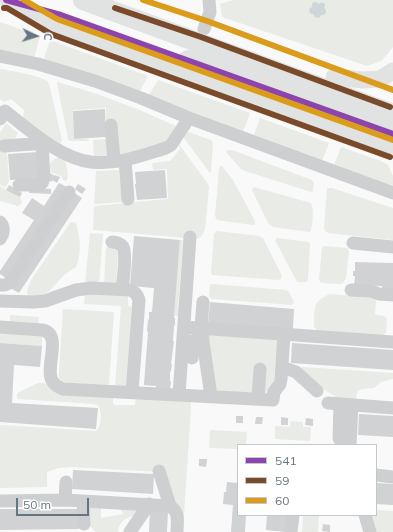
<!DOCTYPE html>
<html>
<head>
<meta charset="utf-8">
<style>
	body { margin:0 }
	#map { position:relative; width:393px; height:532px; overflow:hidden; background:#f9f9f9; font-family:Mulish,sans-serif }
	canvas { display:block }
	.legend { position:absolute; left:237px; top:444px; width:140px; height:72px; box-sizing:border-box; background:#fff; border:1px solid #c1c8cd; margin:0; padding:5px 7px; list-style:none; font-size:12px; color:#657683 }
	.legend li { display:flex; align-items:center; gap:8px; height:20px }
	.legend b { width:20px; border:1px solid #c1c8cd }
	.north { position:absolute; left:16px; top:16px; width:40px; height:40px; -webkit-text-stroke:3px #fff; paint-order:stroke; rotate:94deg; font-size:11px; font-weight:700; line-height:16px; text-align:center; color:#657683 }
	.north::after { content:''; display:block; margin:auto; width:14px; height:18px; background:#657683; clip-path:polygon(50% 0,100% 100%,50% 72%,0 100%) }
	.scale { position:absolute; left:16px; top:498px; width:73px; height:18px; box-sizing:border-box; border:2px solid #657683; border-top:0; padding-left:5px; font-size:12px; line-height:14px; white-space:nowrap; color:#657683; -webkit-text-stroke:3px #fff; paint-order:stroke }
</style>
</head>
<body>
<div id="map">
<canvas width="393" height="532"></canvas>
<ul class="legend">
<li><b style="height:5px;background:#8e44ad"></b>541</li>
<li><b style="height:5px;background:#7a4b2a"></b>59</li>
<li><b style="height:5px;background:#da9c1a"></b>60</li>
</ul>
<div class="north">С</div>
<div class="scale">50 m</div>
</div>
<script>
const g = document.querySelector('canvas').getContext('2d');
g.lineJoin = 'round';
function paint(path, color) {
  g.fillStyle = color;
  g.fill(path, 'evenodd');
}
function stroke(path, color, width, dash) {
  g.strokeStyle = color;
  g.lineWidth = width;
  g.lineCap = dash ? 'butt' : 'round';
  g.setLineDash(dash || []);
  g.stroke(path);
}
paint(new Path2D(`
	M234,0H393V47L384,58L381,61L367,66L222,17L220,4Z
	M0,22L40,36L34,58L0,50Z
	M50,40L148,76L140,91L44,59Z
	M0,69C8,70 43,76 48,82C48,82 50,87 50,88L62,140L61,143C51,142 31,124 23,118L24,110L11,99L4,102L0,99Z
	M158,80L250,113L243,132L191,113L149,95Z
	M58,82L97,94L137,109L176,126L165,142L119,156L106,122V108L73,110L74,139H88L89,140L87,141H70L68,139L57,83Z
	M260,118L329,143L322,161L254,135Z
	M6,123L18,133L14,141L7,152L9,181L6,187L0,185V133Z
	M186,131L211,140L213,143L211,172L210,173L183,137Z
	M107,139L108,157H94L93,140Z
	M176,143H178L208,184L209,187L205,229L202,236L197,239L94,230L93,229L94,207L96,206L167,199L168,198L167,170L165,169L153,170L152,163L170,161L180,149V148Z
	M341,147L381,161L388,165L393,176V188L334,165Z
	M227,150H232L312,180L314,183L313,191L311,192L245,171L241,169L226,152Z
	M62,156L64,157C66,164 70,175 66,181L63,180L61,176L51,172C48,160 53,160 62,156Z
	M220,166H222L233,180L255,221V224L253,225L217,220L215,216L219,169Z
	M119,170L122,202L94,204L96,171Z
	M0,186L20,197L22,203L20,205L18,206L0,201Z
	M254,187L311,203C314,209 313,226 310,232L273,227L268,223L252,190Z
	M327,188H332L393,208V240L328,233L325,231L324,227Z
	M72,222L76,223C80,237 82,253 76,267C72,270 67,272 63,276C56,283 49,295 38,296C35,297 31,296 28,296C26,290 29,286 31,280L70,223Z
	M217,231L259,236L263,238L282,276L281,279L279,280L212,275L211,272L214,234Z
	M90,233L103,234L99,284L85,285Z
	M277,238L309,242L310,245L308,279L307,282H297L295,278L275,240Z
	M180,240H183L178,308L180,309L182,316H174Z
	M324,246L347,248L349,251L346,278L343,283L341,284L321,283L319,279L322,248Z
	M106,247L113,248L117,250L118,255L116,283L104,285Z
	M213,284L286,290L289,292L294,302L292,305L212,299L209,297L210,285Z
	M91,293L128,295V306L132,307L126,385L125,387H115L121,306L84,304L85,294Z
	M330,294L371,297L375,299L376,302L375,314L377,315L385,316L387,319L386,333L382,336L318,331L314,327C315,309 311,302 330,294Z
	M63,309L114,312L109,384L106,385L67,383L59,379V373Z
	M10,315L39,317L38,326L10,324Z
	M0,332L42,335V346L0,343Z
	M207,333L278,337L273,393L216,392Z
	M302,367L393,373V379L381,382L374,388L362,389L358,391L355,401L339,400L333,395L318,386L300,369Z
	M38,383C46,382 48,385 54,390L113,397V403L115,405H135L136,397L190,402L191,407L183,532L158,472L71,467L59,468L47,472V487L0,488V425L96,431C102,425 102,412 98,405L94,404L18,399L17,397V394L19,392Z
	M291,421L303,422V427H311L310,441L275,439V426L290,427Z
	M210,430L247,432L246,445H238V449L209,448Z
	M101,506V518L123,514L120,508L137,509V514C126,519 120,519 118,532H96L88,524V509Z
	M376,510L393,511V532H376L372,515H376Z
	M303,515H319L318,532H302Z`), '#e8ebe6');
paint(new Path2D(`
	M314,2H316L319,4L322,2L325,4V6L324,8L326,10V13L324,15H321L319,18L315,17L314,15L310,13L309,9L312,7V4Z`), '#ced6d9');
paint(new Path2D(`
	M105,109L106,137L74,139L73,111Z
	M39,152L40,179L10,180L8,154Z
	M165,170L167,198L137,200L135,184H136L135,172Z
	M50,173L55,176V175L60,177L57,183L52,180V182L47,179Z
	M59,183L67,187L6,278L0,274V271L34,220L22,213L32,198L44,206Z
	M78,184L86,189L82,194L75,189Z
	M9,185L22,193L20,197L6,190Z
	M29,188L51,189V194L29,193Z
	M73,192L82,198L19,293L10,288Z
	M134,236L180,240L174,317L175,318V325L174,326L173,341H174L171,364H172L171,371L170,372V381H171L170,390L156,389V386L144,385V384L148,332L147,331L148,320L149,319V312H152L154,288L130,286Z
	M355,262L393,263V292H382V286L354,285L355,276H353V271H355Z
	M210,302L294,309L293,329L208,324Z
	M0,343L42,346L40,367L14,365L12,403L98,408L96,429L0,422Z
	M292,343L393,350V370L291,363Z
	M359,414L393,416V437L358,435Z
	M236,416H243V423H236Z
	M256,417H263L262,424H255Z
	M281,417L288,418V425H281Z
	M306,418L313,419V426L305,425Z
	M199,459H207L206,467L199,466Z
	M73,470L154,474L153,494L72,489Z
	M227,482L238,483V515H246L245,532H231L233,505L223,504L224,492H226Z
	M376,483L393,484V505L376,504Z
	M0,509H79V529L0,530Z
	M150,510L168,511L167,532H149Z
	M267,515H287L285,532L266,530Z
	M323,524L330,525V532L322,531Z`), '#d0d2d3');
stroke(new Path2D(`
	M204,29L210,12L209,0
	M0,56L38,64L95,81L141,98L189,118L393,193
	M0,119L5,111C29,130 60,158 91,162C101,163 116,162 125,160C139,157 153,152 166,148L171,145L189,118
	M111,125L114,161
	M4,146L47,143
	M125,160L128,199
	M19,185H38L42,183L44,178L42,143
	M0,222C5,228 4,233 0,239
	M112,242C116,242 120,243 123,247C127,255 123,280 122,289
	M353,243L393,247
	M0,285H5L9,283L69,192
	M351,290L371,291L379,294L393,295
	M0,301L33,302L45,301L76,290L91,288L130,290C135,292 137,294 139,300L132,392
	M203,302L201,328L211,396
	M0,327L42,330C64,334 43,369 53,382C55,386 60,387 63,389L273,400L274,392L280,384L281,379L284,334
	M184,327L393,342
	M192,358L193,341L196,339H203
	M282,367L296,372L317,391
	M179,395L190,237
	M258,399L260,369
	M328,403L393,408
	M340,404L339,438L340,440L350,444
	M350,445L352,405
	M159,471L170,506
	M376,475L393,477
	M65,500L66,482
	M0,501L65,500L170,506C180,513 177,521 177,532
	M83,501L84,524
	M365,515L370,532
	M130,532L149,504
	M291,532L293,515`), '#cecfd0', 13);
stroke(new Path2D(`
	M334,77L363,80L380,79L393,71`), '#e1e2e2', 17);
stroke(new Path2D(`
	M83,0L393,114
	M10,1L54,26L393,149
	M188,60L393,134`), '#e1e2e2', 20);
stroke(new Path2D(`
	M6,0L61,15L393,134`), '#8e44ad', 6);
stroke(new Path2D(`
	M4,8H7L51,34L390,157
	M115,8L201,37L390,107`), '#7a4b2a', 6);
stroke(new Path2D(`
	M24,0L57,19L393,140
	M143,0L207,21L393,90`), '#da9c1a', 6);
</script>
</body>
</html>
